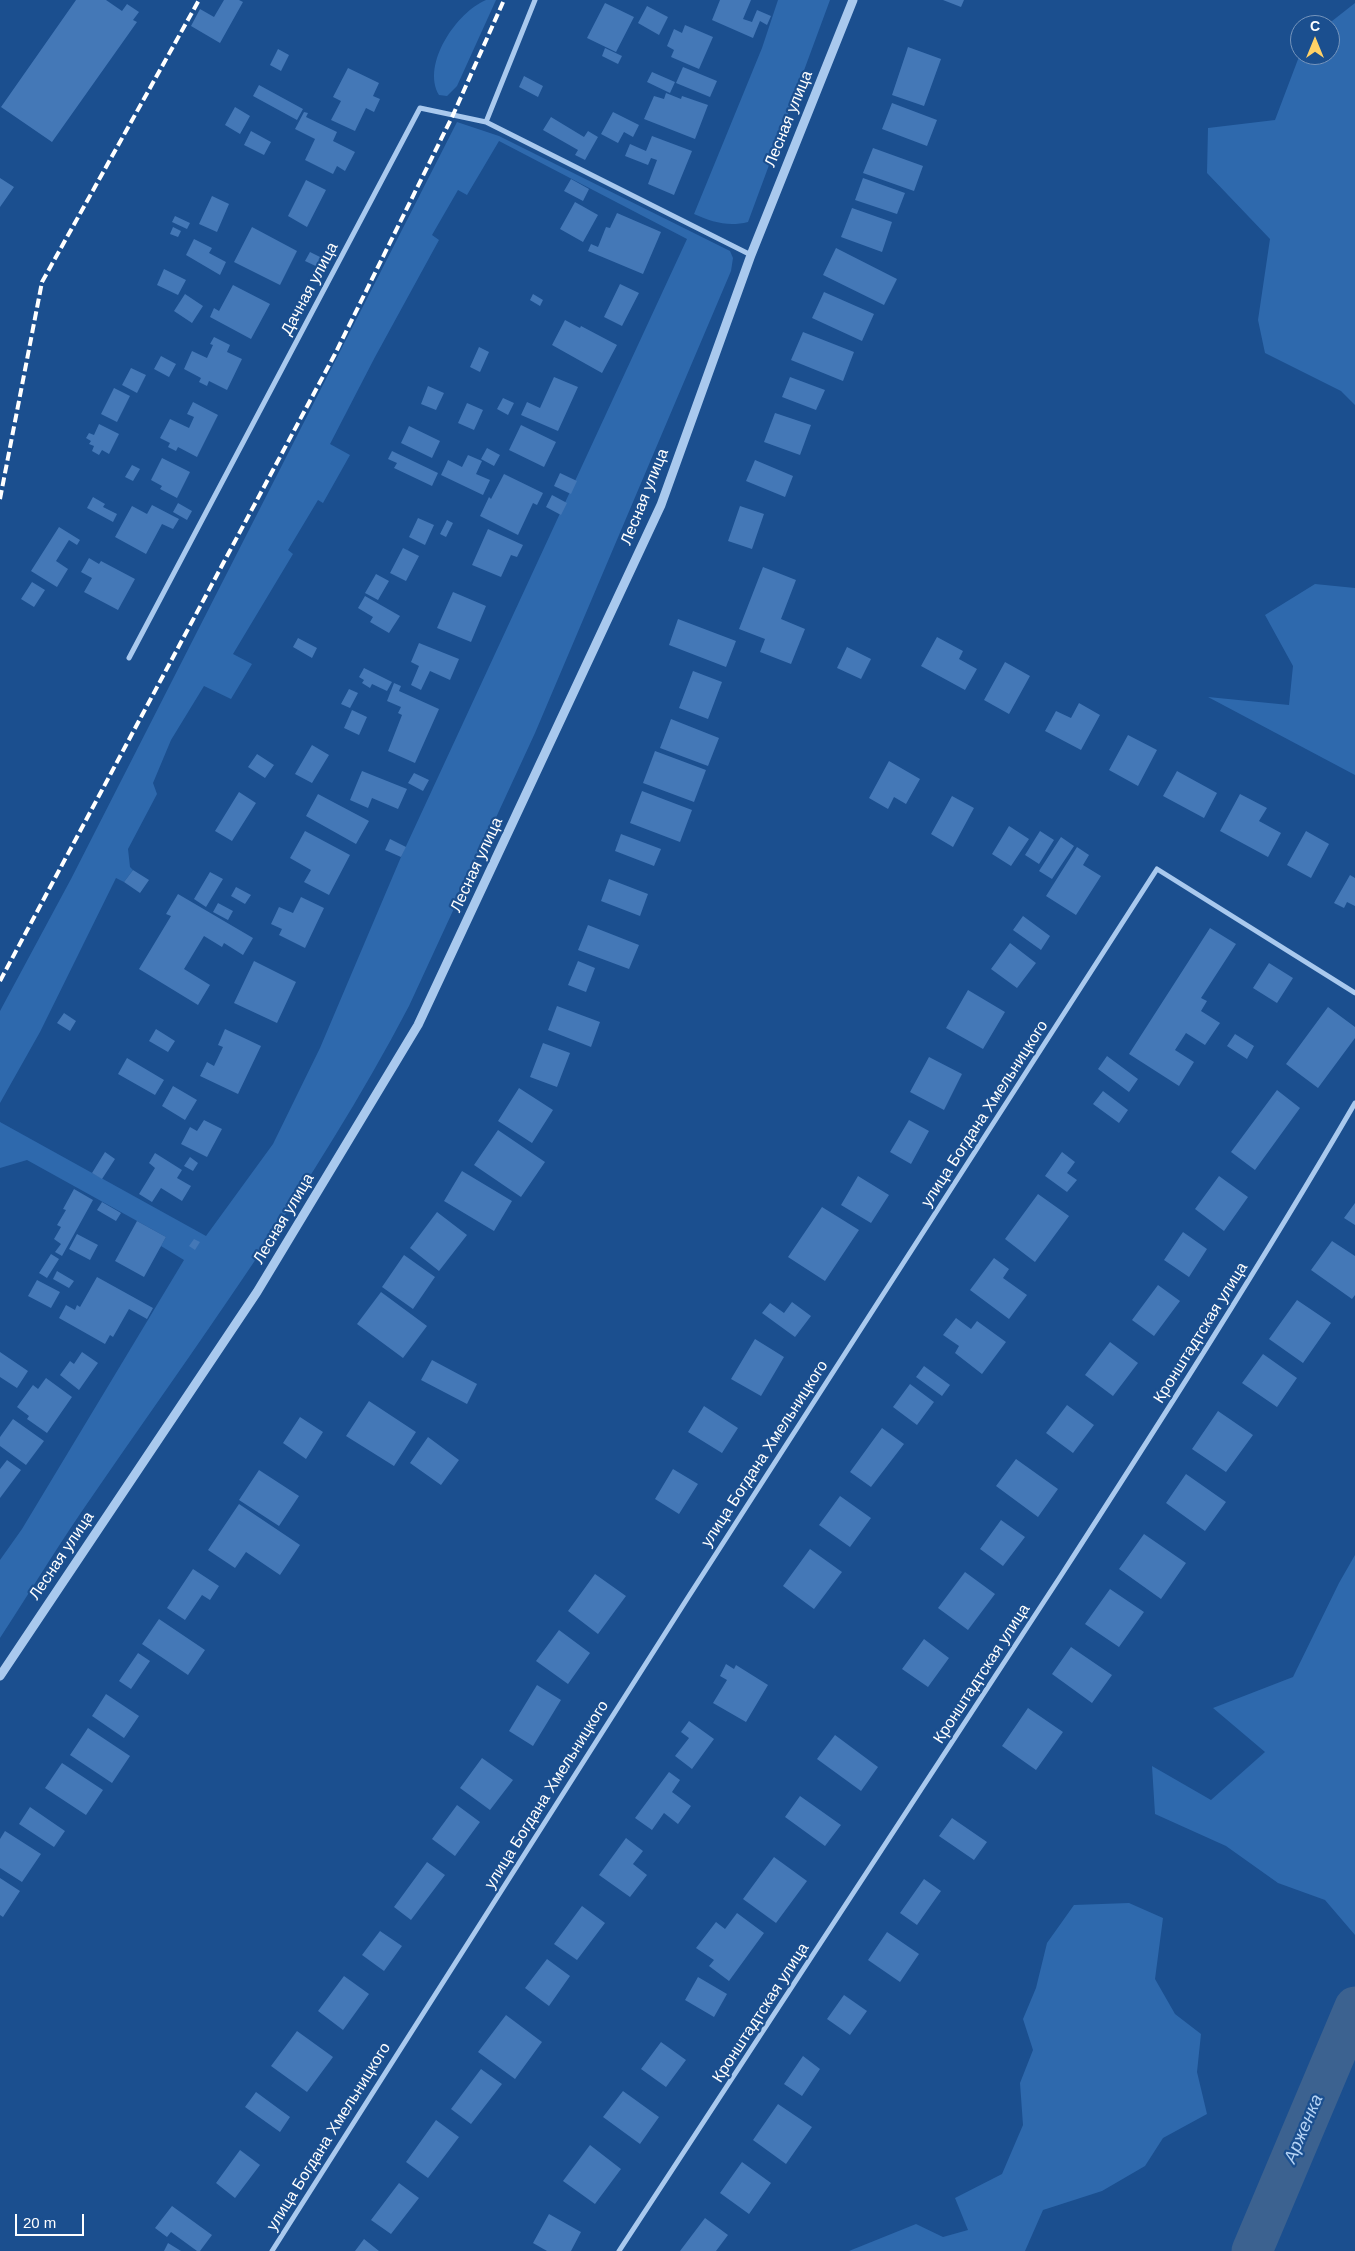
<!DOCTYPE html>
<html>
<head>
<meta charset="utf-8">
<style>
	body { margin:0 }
	#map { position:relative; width:1355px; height:2251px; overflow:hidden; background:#1b4f8f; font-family:Arial,sans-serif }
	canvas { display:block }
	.north { position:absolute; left:1290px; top:15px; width:50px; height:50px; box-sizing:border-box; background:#1b4f8f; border:1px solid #7695bc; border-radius:50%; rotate:0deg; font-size:14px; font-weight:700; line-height:20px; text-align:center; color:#fff }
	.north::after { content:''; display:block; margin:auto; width:18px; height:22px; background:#ffd166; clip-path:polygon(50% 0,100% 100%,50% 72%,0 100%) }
	.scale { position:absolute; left:15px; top:2214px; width:69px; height:22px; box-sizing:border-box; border:2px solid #fff; border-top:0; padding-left:6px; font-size:15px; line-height:18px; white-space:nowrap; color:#fff; -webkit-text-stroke:4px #1b4f8f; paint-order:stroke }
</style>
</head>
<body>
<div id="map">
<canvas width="1355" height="2251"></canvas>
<div class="north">С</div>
<div class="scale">20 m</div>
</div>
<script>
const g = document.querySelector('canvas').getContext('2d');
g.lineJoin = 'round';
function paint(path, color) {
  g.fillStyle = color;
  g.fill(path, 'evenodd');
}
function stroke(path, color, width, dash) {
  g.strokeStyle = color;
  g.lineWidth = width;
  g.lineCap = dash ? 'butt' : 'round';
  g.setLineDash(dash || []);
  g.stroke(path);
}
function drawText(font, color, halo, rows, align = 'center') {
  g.font = font + ' Arial,sans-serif';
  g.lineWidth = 4.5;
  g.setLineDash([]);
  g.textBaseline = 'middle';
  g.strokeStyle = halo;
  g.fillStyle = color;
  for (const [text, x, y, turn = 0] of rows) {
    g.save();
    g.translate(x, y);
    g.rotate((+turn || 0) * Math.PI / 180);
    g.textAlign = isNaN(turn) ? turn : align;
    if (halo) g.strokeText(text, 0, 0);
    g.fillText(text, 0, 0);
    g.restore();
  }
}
paint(new Path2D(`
	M486,0H496L457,86L447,96L439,95C421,64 457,12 486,0Z
	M778,0H830L748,222C728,227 712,222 694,214L762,48Z
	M1355,3V405L1341,391L1265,353L1258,320L1270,239L1207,173L1208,128L1275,120L1300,54L1330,55V25H1327Z
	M457,122L499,136L730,251L733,258L731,271L535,733L409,1006C315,1185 194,1348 80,1514C52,1555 27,1597 0,1638V1560L22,1529L184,1260L161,1246L166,1237L27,1160L0,1168V1122L206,1236L273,1144L320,1048L401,857L687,239L499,141L467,195L458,190L432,235L439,240L375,357L330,444L350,455L323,503L318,500L288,550L293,554L233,654L252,664L231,699L204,686L171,740L153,783L157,794L128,849L130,867L133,870L124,882L116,878L40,1032L0,1103V1011L71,879Z
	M1315,584L1355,588V775L1208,697L1289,705L1293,666L1265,615Z
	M1355,1555V1935L1325,1900L1278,1883L1226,1846L1155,1814L1152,1766L1211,1800L1265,1752L1213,1708L1293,1677L1339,1583Z
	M1129,1903L1163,1918L1155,1979L1175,2014L1201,2034L1197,2072L1207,2114L1163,2138L1145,2166L1102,2191L1043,2210L1025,2251H849L916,2224L943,2237L968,2230L955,2198L1002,2174L1023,2125L1020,2083L1033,2050L1023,2019L1036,1988L1047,1943L1074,1905Z`), '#2e69ad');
stroke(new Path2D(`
	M1252,2251L1355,2007`), '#3c6290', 41);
paint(new Path2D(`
	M76,0H106L122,11L127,4L139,12L133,20L137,22L52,142L1,107Z
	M224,0H239L243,2L220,43L191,26L200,9L214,17Z
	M720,0H751L743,19L752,22L757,10L771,16L767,25L760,21L753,38L712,20Z
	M943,0H964L961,7Z
	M605,3L634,17L616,52L587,38Z
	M647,6L668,17L659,35L638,23Z
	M685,25L713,37L699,69L671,57L674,50L667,46L674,29L682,33Z
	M908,47L941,59L924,106L892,95Z
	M605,48L622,56L618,64L602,56Z
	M278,49L289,55L281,71L270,65Z
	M683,67L717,81L710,97L676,83Z
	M348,68L379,83L373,96L380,99L374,112L366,108L355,131L331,120L341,101L333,97Z
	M652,72L675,82L670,93L647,82Z
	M524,76L543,86L538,97L519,87Z
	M259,85L303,109L297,120L253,96Z
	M666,93L681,99L682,96L708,105L695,139L644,119L654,96L664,99Z
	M892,103L937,120L927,146L882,129Z
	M235,107L250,116L240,134L225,125Z
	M304,112L308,113L306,117L337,132L333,141L355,152L345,171L337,166L333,174L305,160L315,139L295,129Z
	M613,112L639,125L633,137L624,132L618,143L601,134Z
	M551,117L584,137L588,131L598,137L585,160L575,155L578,150L543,130Z
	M251,131L271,142L264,155L244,145Z
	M652,136L692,151L674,195L648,184L657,160L651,158L648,165L625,156L630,144L646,151Z
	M873,148L923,166L914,191L863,173Z
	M0,178L14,187L0,207Z
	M863,178L905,193L897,214L855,200Z
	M571,179L589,189L583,201L564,191Z
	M306,180L326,190L307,227L288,216Z
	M212,196L229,204L217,232L199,224Z
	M575,202L598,215L583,242L560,229Z
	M852,208L892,222L882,252L841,237Z
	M617,213L661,232L643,274L588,251L591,244L598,247L606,227L610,228Z
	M175,216L190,223L187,229L172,222Z
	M173,227L181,231L178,237L170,234Z
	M252,227L297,251L280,285L234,262Z
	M194,239L212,248L209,253L226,262L220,275L186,255Z
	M836,248L897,279L884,305L823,275Z
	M310,252L326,260L322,269L305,261Z
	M164,269L186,280L178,295L157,285Z
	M620,284L639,293L622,326L604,317Z
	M233,285L270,304L251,339L210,317L214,308L219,311Z
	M824,292L874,314L862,341L812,318Z
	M185,294L203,306L192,323L174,311Z
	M533,294L543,300L540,306L530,300Z
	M565,320L580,328L581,326L617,345L602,373L552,345Z
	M803,332L854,352L843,381L791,360Z
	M214,337L230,345L227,352L242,359L227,390L209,381L207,386L199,382L201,378L184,369L192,351L207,358L213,345L210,344Z
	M479,347L489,352L480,372L470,367Z
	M161,356L176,364L169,377L154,369Z
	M131,368L146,375L137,393L122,385Z
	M554,377L578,387L558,431L521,415L527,402L540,408Z
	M790,377L825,390L816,410L782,397Z
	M428,386L444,393L436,410L421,404Z
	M114,388L130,396L117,422L101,414Z
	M503,398L514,403L508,415L497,409Z
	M193,402L218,415L197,457L178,447L176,451L168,447L170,443L160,438L170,419L189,428L194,417L187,414Z
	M467,403L483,410L474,430L458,423Z
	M775,413L811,425L800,455L764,442Z
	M99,424L119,434L109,454L102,450L99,455L92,451L94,446L89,444L91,441L86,438L89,433L94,435Z
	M521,425L556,442L544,467L509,450Z
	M409,426L440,441L432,458L401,443Z
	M487,448L500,455L494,466L481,459Z
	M392,451L438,473L432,486L394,468L397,463L388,459Z
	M468,455L482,461L476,474L490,480L483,495L441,475L448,460L462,467Z
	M162,458L190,472L177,498L160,489L162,486L151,480Z
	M755,460L793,476L785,497L746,481Z
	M132,465L140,469L133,481L125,477Z
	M560,473L577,481L571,494L554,486Z
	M504,474L543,493L537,505L533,503L518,535L480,516L489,497L491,499Z
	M552,495L567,503L561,515L546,507Z
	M93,497L105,504L103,507L117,514L113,522L87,508Z
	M178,503L192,511L187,520L173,512Z
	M152,505L179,519L173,529L162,524L146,554L115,537L132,506L147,514Z
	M740,506L764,514L752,549L728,541Z
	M418,518L434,525L425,545L409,537Z
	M447,520L453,523L446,537L440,534Z
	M59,527L80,540L77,545L69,540L56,561L68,569L57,587L31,571Z
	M488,529L523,545L517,557L511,555L501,577L472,565Z
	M403,548L419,556L406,581L390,573Z
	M89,558L99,564L101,561L135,579L118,610L84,592L92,578L81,572Z
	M763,567L796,580L781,619L805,629L791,664L760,652L765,639L739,629Z
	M376,574L389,581L378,600L365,593Z
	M32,582L45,590L34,607L21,599Z
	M453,592L486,606L471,642L437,628Z
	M365,596L400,616L389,633L370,622L373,617L358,608Z
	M678,619L736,641L726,667L669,645Z
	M937,637L963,651L959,659L977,669L965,690L921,666Z
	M298,638L317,648L312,658L293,647Z
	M419,643L459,659L450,680L430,671L421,690L411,685L419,666L411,662Z
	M847,647L871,659L861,679L837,668Z
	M1005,662L1030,676L1009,714L984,700Z
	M364,668L392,682L387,691L372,684L370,688L362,683L364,680L359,677Z
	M693,671L722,682L708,719L679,708Z
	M394,683L401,686L399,691L439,709L415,763L388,751L402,715L398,713L401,707L387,701Z
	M349,689L358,693L350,708L341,704Z
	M1079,703L1100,715L1081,750L1045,731L1056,711L1071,718Z
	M352,710L367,717L359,735L344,728Z
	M671,719L719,738L708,766L660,748Z
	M1128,735L1157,750L1138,786L1109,770Z
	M312,745L329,755L312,783L295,774Z
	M655,751L706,770L694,802L643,783Z
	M257,754L274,765L265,778L248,767Z
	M889,761L920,779L906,804L894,797L888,809L869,798Z
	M362,771L407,789L398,809L372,798L368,808L350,800Z
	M1177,771L1217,793L1204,818L1163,796Z
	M414,773L429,780L423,791L408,783Z
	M642,791L692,810L680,842L630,823Z
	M239,792L256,803L232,841L215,831Z
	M318,794L369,821L356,844L306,816Z
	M1240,794L1267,808L1259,821L1281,833L1268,857L1220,831Z
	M952,796L974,808L953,847L931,834Z
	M1009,826L1029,839L1011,866L992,854Z
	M305,831L350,855L329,895L304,882L311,870L290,858Z
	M1040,831L1054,840L1039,864L1025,855Z
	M1306,831L1329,844L1311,878L1287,865Z
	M621,834L661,849L654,866L615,851Z
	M1061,837L1074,846L1052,879L1039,871Z
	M390,839L406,847L401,857L385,850Z
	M1077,847L1089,855L1083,865L1101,876L1076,915L1046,896Z
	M133,870L149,880L140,893L124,882Z
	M210,872L223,879L206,907L194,899Z
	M1350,875L1355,878V906L1347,902L1344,908L1334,903Z
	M609,879L648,894L640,916L601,901Z
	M236,887L251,895L245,904L231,896Z
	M178,894L253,938L243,955L224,943L222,947L204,936L184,969L210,985L198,1005L139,969L171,916L166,914Z
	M301,897L324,908L305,948L279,935L282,929L271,924L279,907L293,913Z
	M218,903L233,911L228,920L213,912Z
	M1023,916L1050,936L1041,950L1013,930Z
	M588,925L639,945L629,969L578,950Z
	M1210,928L1236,944L1201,998L1207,1001L1201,1011L1220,1023L1205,1045L1186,1033L1175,1050L1194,1062L1179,1086L1129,1054Z
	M1010,943L1036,963L1017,988L991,969Z
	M254,961L296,982L277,1023L234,1003Z
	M578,961L595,968L586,992L568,985Z
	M1269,963L1293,978L1277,1003L1253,988Z
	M968,990L1005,1012L983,1049L946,1028Z
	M557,1006L600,1022L591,1047L548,1030Z
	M1328,1007L1355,1027V1038L1318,1088L1286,1064Z
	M64,1013L76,1021L70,1031L57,1023Z
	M156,1029L175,1041L168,1052L149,1041Z
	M225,1029L261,1046L238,1094L200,1076L207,1062L214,1066L223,1047L218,1045Z
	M1235,1034L1254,1046L1247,1059L1227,1046Z
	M543,1043L570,1053L557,1087L530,1077Z
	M1107,1056L1138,1079L1129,1092L1098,1069Z
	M929,1057L962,1074L944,1110L910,1092Z
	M127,1058L164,1080L155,1095L118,1074Z
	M173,1086L197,1100L185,1120L162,1106Z
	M519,1088L553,1110L532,1143L498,1121Z
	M1277,1090L1300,1108L1255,1170L1231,1152Z
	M1103,1091L1128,1110L1119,1123L1093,1104Z
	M204,1120L222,1129L207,1157L181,1144L190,1127L197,1131Z
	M909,1120L929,1131L911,1164L890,1152Z
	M498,1130L545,1162L521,1197L474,1165Z
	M105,1152L115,1159L102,1179L92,1173Z
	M1062,1152L1075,1162L1067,1173L1077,1180L1067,1192L1045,1176Z
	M155,1153L182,1170L177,1178L191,1186L182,1201L161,1188L152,1202L139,1194L155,1168L149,1163Z
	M190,1157L198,1163L193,1171L184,1166Z
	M462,1171L512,1201L494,1231L444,1201Z
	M858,1176L889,1195L871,1223L841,1205Z
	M1219,1176L1248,1197L1224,1231L1195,1209Z
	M74,1189L93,1200L62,1256L55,1252L61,1244L54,1239L61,1227L57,1225L66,1210L63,1209Z
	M1038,1194L1069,1216L1035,1262L1005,1239Z
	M102,1202L121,1213L116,1221L97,1210Z
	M1355,1203V1225L1344,1218Z
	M822,1207L859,1230L825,1281L788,1257Z
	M437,1212L467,1235L439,1271L410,1248Z
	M137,1221L166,1237L144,1277L115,1261Z
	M1183,1232L1207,1249L1189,1277L1164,1260Z
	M77,1234L98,1245L90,1260L69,1249Z
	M194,1239L200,1242L195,1250L189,1246Z
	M1332,1241L1355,1256V1295L1352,1299L1311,1270Z
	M51,1254L59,1259L47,1278L39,1273Z
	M404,1255L435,1277L413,1309L382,1287Z
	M994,1258L1009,1269L1003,1278L1027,1295L1009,1319L970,1290Z
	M57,1271L74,1281L69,1288L53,1279Z
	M97,1277L153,1308L147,1319L129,1309L113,1337L110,1335L105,1344L59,1318L66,1305L75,1310L77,1305L80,1307Z
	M37,1280L60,1292L51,1308L28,1296Z
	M1158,1285L1180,1301L1154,1336L1132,1320Z
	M381,1292L427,1326L403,1358L357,1324Z
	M1297,1300L1331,1323L1303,1363L1269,1339Z
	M792,1302L811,1316L795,1337L762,1313L770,1303L784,1313Z
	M956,1318L971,1329L977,1321L1006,1342L982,1374L955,1353L959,1346L943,1335Z
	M755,1339L784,1357L761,1396L731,1379Z
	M1110,1342L1138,1363L1113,1396L1085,1375Z
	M0,1352L28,1371L17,1388L0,1377Z
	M82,1352L98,1363L79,1390L60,1375L70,1361L74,1364Z
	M1263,1354L1297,1378L1277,1407L1242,1383Z
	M432,1360L477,1384L467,1404L421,1380Z
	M924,1366L950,1385L942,1396L916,1377Z
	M46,1378L72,1397L47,1433L27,1419L29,1416L17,1407L33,1385L38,1389Z
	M910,1384L934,1402L917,1425L893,1407Z
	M369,1401L416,1432L394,1466L346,1436Z
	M1067,1405L1094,1425L1073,1453L1046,1433Z
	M704,1406L738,1428L722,1453L688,1432Z
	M1218,1411L1253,1435L1226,1472L1192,1449Z
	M300,1417L323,1432L306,1459L283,1443Z
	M13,1419L44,1441L26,1465L0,1446V1437Z
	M882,1428L904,1444L871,1487L850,1472Z
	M428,1437L459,1460L441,1485L410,1463Z
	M1016,1459L1058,1489L1038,1517L996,1486Z
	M7,1460L21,1470L0,1498V1469Z
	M673,1469L698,1484L679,1514L655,1499Z
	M259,1470L299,1496L279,1526L239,1500Z
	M1186,1474L1226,1502L1205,1531L1166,1503Z
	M840,1496L871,1518L850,1547L819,1525Z
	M239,1504L300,1545L280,1575L246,1552L235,1568L208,1550Z
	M1001,1520L1025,1537L1003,1566L980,1549Z
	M1144,1534L1186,1563L1161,1599L1119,1569Z
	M810,1549L842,1572L814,1609L783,1586Z
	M193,1569L219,1586L210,1600L202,1595L185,1620L167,1608Z
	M965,1572L995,1594L968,1630L938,1608Z
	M595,1574L626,1596L598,1634L568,1611Z
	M1110,1589L1144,1612L1119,1647L1085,1624Z
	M159,1619L205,1650L188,1675L142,1644Z
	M559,1630L590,1653L568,1684L536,1661Z
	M924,1639L949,1658L928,1687L902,1669Z
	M1071,1647L1112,1675L1092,1703L1052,1674Z
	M138,1653L150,1661L131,1689L119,1681Z
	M726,1664L734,1669L736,1665L768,1685L746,1722L713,1703L727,1680L720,1676Z
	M537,1685L561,1700L533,1746L509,1731Z
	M106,1694L139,1716L124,1738L92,1716Z
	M1028,1708L1063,1732L1036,1770L1002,1746Z
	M689,1721L714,1739L692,1769L675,1756L689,1738L681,1732Z
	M88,1728L130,1756L112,1783L70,1755Z
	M835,1735L878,1767L861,1791L817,1759Z
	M482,1758L513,1780L490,1810L460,1788Z
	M62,1763L103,1790L86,1815L45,1788Z
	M669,1772L680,1780L672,1792L691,1806L678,1824L664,1813L652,1830L635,1818Z
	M800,1796L841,1825L825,1846L785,1817Z
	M457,1805L480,1822L455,1856L432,1839Z
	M30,1807L65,1831L54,1847L19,1824Z
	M952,1818L987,1842L974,1860L939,1836Z
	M5,1831L41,1854L22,1882L0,1868V1839Z
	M626,1838L643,1851L633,1864L647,1875L630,1897L599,1875Z
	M774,1857L807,1881L776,1923L743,1899Z
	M427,1862L445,1875L411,1920L394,1907Z
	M0,1878L20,1891L3,1917L0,1915Z
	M924,1879L941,1891L917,1925L900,1913Z
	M582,1906L605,1923L577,1960L554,1944Z
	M737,1913L764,1933L729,1981L709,1966L714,1960L696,1948L716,1922L725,1929Z
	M380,1931L402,1946L384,1971L362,1955Z
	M887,1932L919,1954L900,1982L868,1960Z
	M547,1959L570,1976L549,2006L525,1988Z
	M344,1976L369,1994L343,2030L318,2011Z
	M698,1977L727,1994L714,2017L685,2000Z
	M844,1995L867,2011L850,2035L827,2019Z
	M506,2015L542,2042L515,2079L478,2052Z
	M297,2031L333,2057L307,2092L271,2066Z
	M661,2042L686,2060L666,2087L641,2069Z
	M803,2056L820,2069L802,2096L784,2084Z
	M481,2069L502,2084L471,2124L451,2109Z
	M623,2091L659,2117L640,2144L603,2117Z
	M256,2092L290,2117L280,2132L245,2107Z
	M778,2104L812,2127L786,2164L753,2140Z
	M436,2120L459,2137L428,2178L406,2162Z
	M590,2145L621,2169L595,2204L563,2181Z
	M240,2150L260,2165L235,2198L216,2183Z
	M742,2162L771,2183L749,2214L720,2193Z
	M399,2183L419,2198L391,2234L371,2220Z
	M172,2206L212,2235L200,2251H197L171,2232L167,2237L155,2228Z
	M549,2214L581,2232L571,2251H547L533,2243Z
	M705,2218L728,2235L716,2251H680Z
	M364,2239L379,2251H355Z
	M168,2243L181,2251H164Z`), '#4478b7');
stroke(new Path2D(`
	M486,122L751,255
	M129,658L420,108L486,122L535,0
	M272,2251L687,1599L1157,869L1355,993
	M619,2251C767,2026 916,1801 1062,1574C1162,1419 1262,1263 1355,1103`), '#a9c9ee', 5);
stroke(new Path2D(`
	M0,1676L257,1292L418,1025L661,505L751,255L853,0`), '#a9c9ee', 9);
stroke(new Path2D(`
	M0,499L42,282L199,0
	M0,981L335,354L453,115L504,0`), '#fff', 4, [9, 4]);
drawText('16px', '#fff', '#1b4f8f', [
	["Лесная улица",789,119,-68],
	["Дачная улица",310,289,-62],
	["Лесная улица",645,497,-68],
	["Лесная улица",477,865,-65],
	["улица Богдана Хмельницкого",985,1114,-57],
	["Лесная улица",284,1219,-59],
	["Кронштадтская улица",1201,1333,-58],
	["улица Богдана Хмельницкого",765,1454,-57],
	["Лесная улица",62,1556,-56],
	["Кронштадтская улица",982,1674,-57],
	["улица Богдана Хмельницкого",547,1795,-58],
	["Кронштадтская улица",761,2013,-57],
	["улица Богдана Хмельницкого",329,2137,-58]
]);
drawText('italic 18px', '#b5d3f5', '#1b4f8f', [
	["Арженка",1304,2129,-67]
]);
</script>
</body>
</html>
